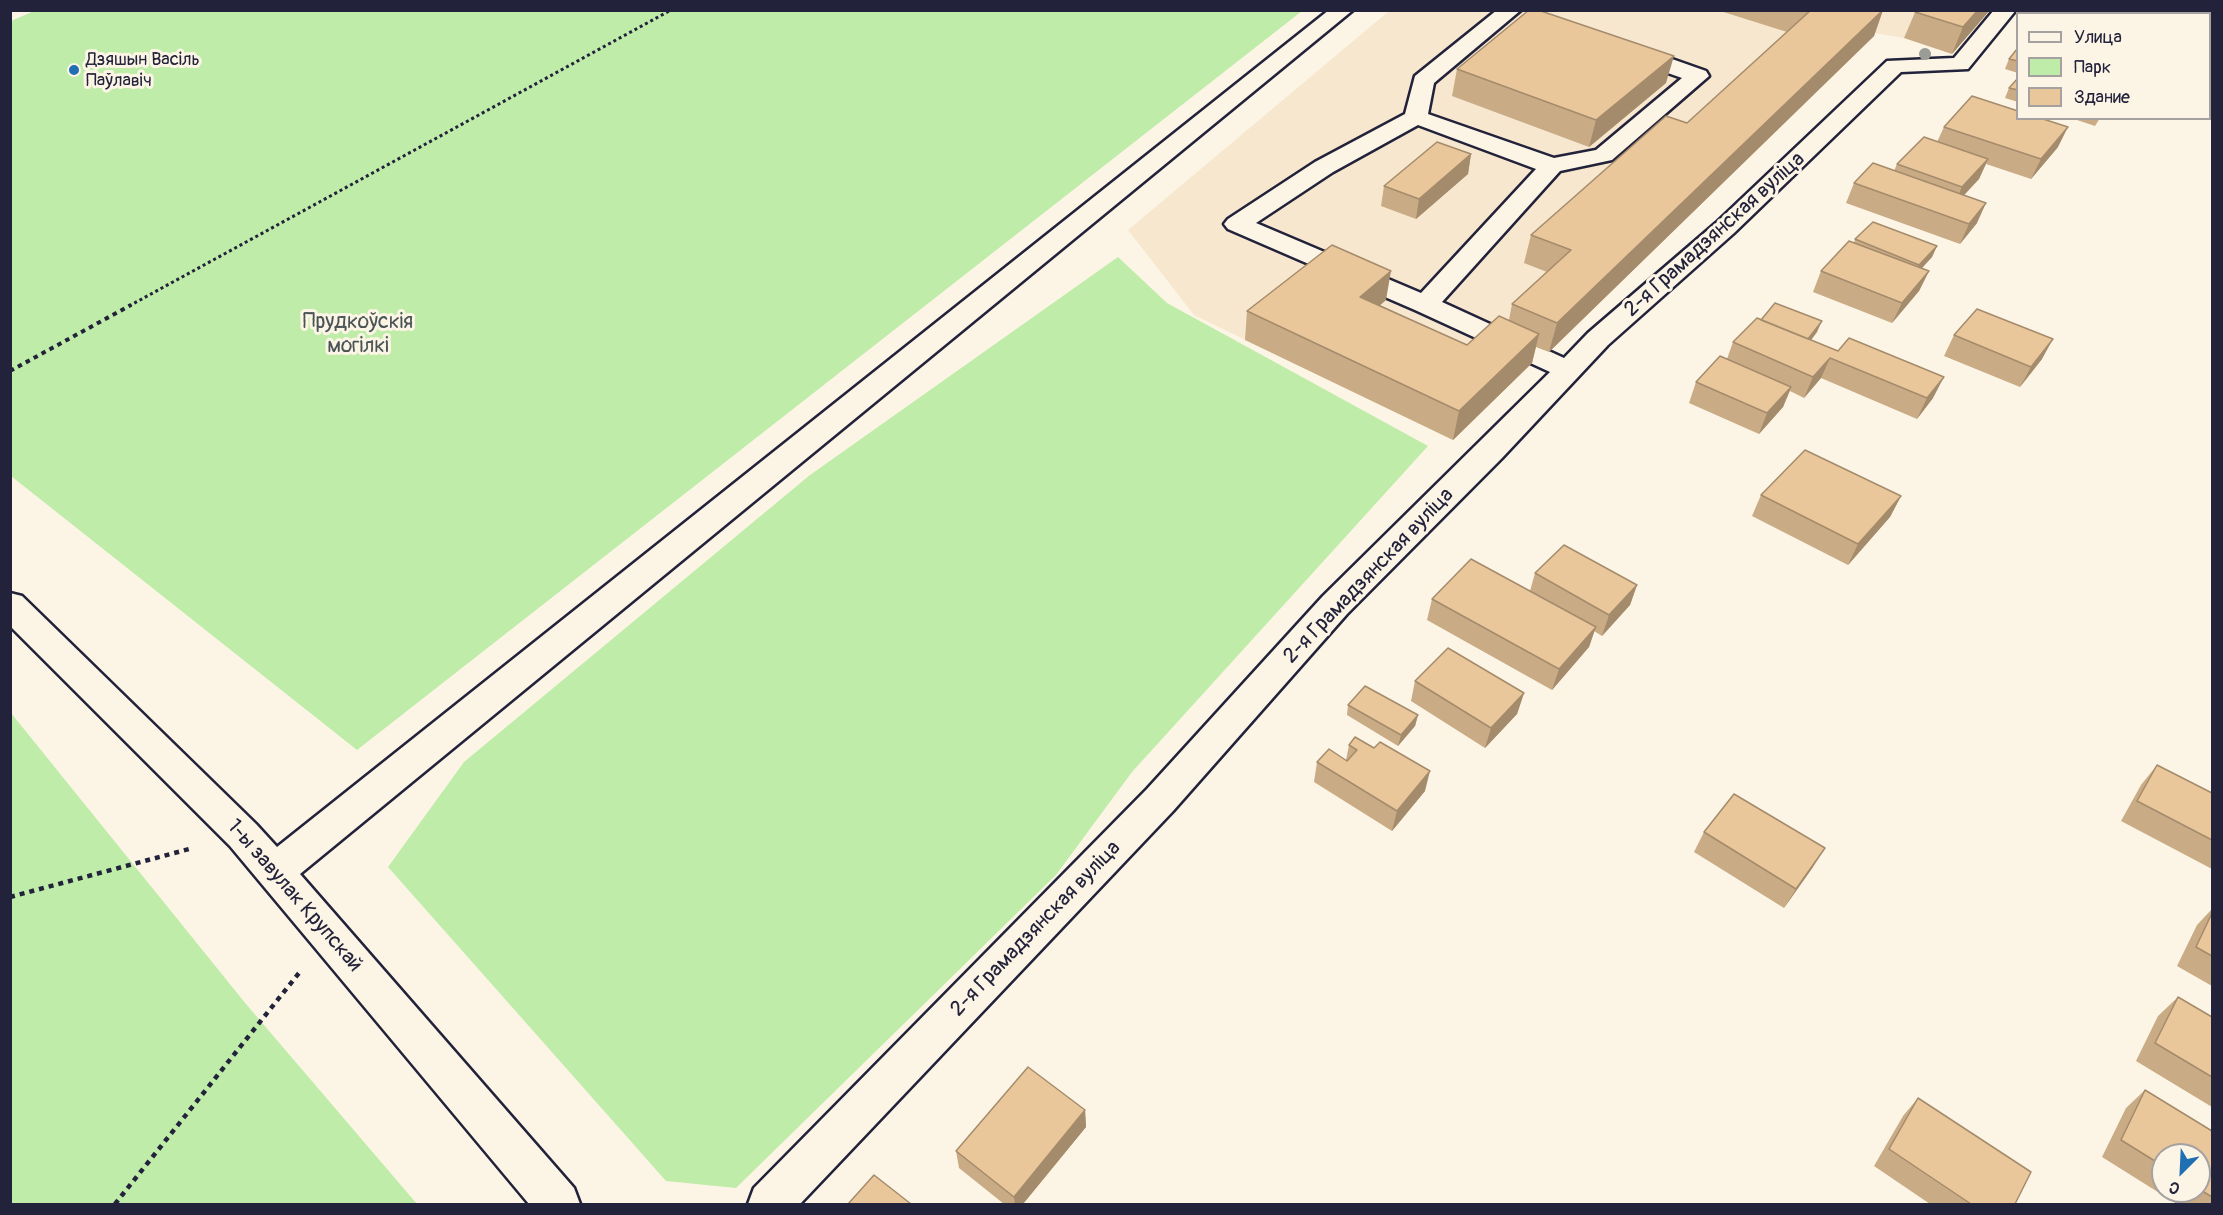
<!DOCTYPE html>
<html>
<head>
<meta charset="utf-8">
<style>
	body { margin:0 }
	#map { position:relative; width:2223px; height:1215px; overflow:hidden; background:#fcf5e5; font-family:Pangolin,sans-serif }
	canvas { display:block }
	.frame { position:absolute; inset:0; border:12px solid #22223b; pointer-events:none }
	.legend { position:absolute; left:2016px; top:12px; width:195px; height:108px; box-sizing:border-box; background:#fcf5e5; border:2px solid #a5a1a1; margin:0; padding:8px 10px; list-style:none; font-size:18px; color:#22223b }
	.legend li { display:flex; align-items:center; gap:12px; height:30px }
	.legend b { width:30px; border:2px solid #a5a1a1 }
	.north { position:absolute; left:2151px; top:1143px; width:60px; height:60px; box-sizing:border-box; background:#fcf5e5; border:2px solid #a5a1a1; border-radius:50%; rotate:204deg; font-size:16px; font-weight:700; line-height:24px; text-align:center; color:#22223b }
	.north::after { content:''; display:block; margin:auto; width:21px; height:27px; background:#1f6fb2; clip-path:polygon(50% 0,100% 100%,50% 72%,0 100%) }
</style>
</head>
<body>
<div id="map">
<canvas width="2223" height="1215"></canvas>
<div class="frame"></div>
<ul class="legend">
<li><b style="height:8px;background:#fcf5e5"></b>Улица</li>
<li><b style="height:16px;background:#bfeca9"></b>Парк</li>
<li><b style="height:16px;background:#eac79b"></b>Здание</li>
</ul>
<div class="north">С</div>
</div>
<script>
const g = document.querySelector('canvas').getContext('2d');
g.lineJoin = 'round';
function paint(path, color) {
  g.fillStyle = color;
  g.fill(path, 'evenodd');
}
function stroke(path, color, width, dash) {
  g.strokeStyle = color;
  g.lineWidth = width;
  g.lineCap = dash ? 'butt' : 'round';
  g.setLineDash(dash || []);
  g.stroke(path);
}
function drawText(font, color, halo, rows, align = 'center') {
  g.font = font + ' Pangolin,sans-serif';
  g.lineWidth = 6;
  g.setLineDash([]);
  g.textBaseline = 'middle';
  g.strokeStyle = halo;
  g.fillStyle = color;
  for (const [text, x, y, turn = 0] of rows) {
    g.save();
    g.translate(x, y);
    g.rotate((+turn || 0) * Math.PI / 180);
    g.textAlign = isNaN(turn) ? turn : align;
    if (halo) g.strokeText(text, 0, 0);
    g.fillText(text, 0, 0);
    g.restore();
  }
}
paint(new Path2D(`
	M1389,11L1787,10L1990,11L1952,54L1904,38L1855,30L1874,36L1549,352L1532,363L1453,440L1194,315L1128,230Z`), '#f7e7cf');
paint(new Path2D(`
	M34,11V10L1302,11L357,750L11,476V21Z
	M1118,257L1167,303L1428,446L1132,772L1056,875L736,1188L666,1181L388,867L464,762L810,475Z
	M11,713L246,1004L417,1204H11Z`), '#bfeca9');
const minor = new Path2D(`
	M1329,10H1353L300,874L574,1188L580,1204H529L230,846L10,626V593L22,596L256,824L277,847Z
	M1497,10H1521L1434,83L1428,114L1554,158L1596,150L1682,78L1622,57L1619,52L1622,47H1638L1706,71L1709,76L1612,160L1560,171L1442,302L1564,358L1588,333L1716,223L1887,61L1954,58L1994,10H2016L1968,69L1901,72L1734,233L1608,345L1502,458L1347,614L1173,811L800,1204H748L754,1188L1147,789L1323,596L1550,372L1415,310L1228,229L1224,224L1228,219L1315,162L1405,114L1415,76ZM1418,125L1536,169L1421,293L1256,223L1333,172Z`);
stroke(minor, '#22223b', 5);
stroke(new Path2D(`
	M129,306L671,10`), '#22223b', 3, [3, 3]);
stroke(new Path2D(`
	M10,371L131,305`), '#22223b', 4, [4.5, 4.5]);
stroke(new Path2D(`
	M10,897L193,848
	M115,1204L299,973`), '#22223b', 4.5, [5, 5]);
paint(minor, '#fcf5e5');
g.fillStyle = '#9a9c96';
for (const [x, y] of [
	[1925,54]
]) {
  g.beginPath();
  g.arc(x, y, 6, 0, 2 * Math.PI);
  g.fill();
}
paint(new Path2D(`
	M1717,10H1883L1874,36L1549,352L1536,347L1532,363L1453,440L1245,340L1247,311L1386,300L1380,305L1467,345L1509,320L1512,304L1547,272L1524,263L1531,235L1687,123L1787,32Z
	M1916,10H1990L1952,54L1904,38Z
	M2018,49V73L2005,69L2009,59Z
	M1457,69L1666,83L1589,147L1452,96Z
	M2018,78V102L2005,98L2009,88Z
	M2071,118H2100L2095,126Z
	M1944,127L2058,147L2031,179L1986,164L1979,179L1964,195L1977,223L1960,244L1846,203L1854,183L1894,171L1897,164L1937,142Z
	M1471,154L1468,174L1416,219L1381,206L1384,186Z
	M1855,239L1937,246L1932,257L1921,268L1929,271L1919,291L1892,323L1813,292L1821,271L1854,243Z
	M1761,320L1817,332L1811,340L1933,398L1917,419L1821,378L1804,398L1790,391L1783,407L1759,434L1689,403L1696,382L1727,359L1733,342Z
	M1954,335L2042,359L2020,387L1944,356Z
	M1761,495L1901,496L1890,517L1848,565L1752,516Z
	M1535,573L1637,585L1630,605L1602,636L1594,631L1589,647L1552,690L1427,620L1432,599L1530,591Z
	M1415,681L1524,693L1517,714L1485,748L1411,701Z
	M1348,705L1418,715L1415,726L1398,746L1347,715Z
	M1349,745L1374,748L1425,791L1392,831L1314,782L1317,762L1346,760Z
	M2157,765L2212,793V869L2121,821L2141,785Z
	M1704,832L1813,867L1784,908L1694,852Z
	M2212,909V986L2177,966L2197,925Z
	M2178,997L2212,1017V1107L2136,1061L2158,1016Z
	M2145,1090L2212,1131V1204H2177L2102,1157L2126,1108ZM2163,1155H2199V1191H2163Z
	M1918,1098L2015,1204H1930L1874,1166L1903,1116Z
	M1085,1110L1086,1127L1023,1204H1004L959,1168L956,1151Z`), '#c9ab85');
paint(new Path2D(`
	M1883,10L1874,36L1549,352L1557,323Z
	M1978,10H1990L1952,54L1963,27Z
	M1674,56L1666,83L1589,147L1596,120Z
	M2068,127L2058,147L2031,179L2041,159Z
	M1471,154L1468,174L1416,219L1419,199Z
	M1988,159L1979,179L1953,207L1962,187Z
	M1986,203L1977,223L1960,244L1969,224Z
	M1937,246L1932,257L1915,276L1919,265Z
	M1391,271L1386,300L1356,326L1360,297Z
	M1929,271L1919,291L1892,323L1902,303Z
	M1822,321L1817,332L1797,358L1801,347Z
	M1539,334L1532,363L1453,440L1459,411Z
	M2053,339L2042,359L2020,387L2031,367Z
	M1830,358L1821,378L1804,398L1813,377Z
	M1944,377L1933,398L1917,419L1927,398Z
	M1791,387L1783,407L1759,434L1767,413Z
	M1901,496L1890,517L1848,565L1858,544Z
	M1637,585L1630,605L1602,636L1609,615Z
	M1596,627L1589,647L1552,690L1559,669Z
	M1524,693L1517,714L1485,748L1491,728Z
	M1418,715L1415,726L1398,746L1401,735Z
	M1430,771L1425,791L1392,831L1397,811Z
	M1825,848L1813,867L1784,908L1796,889Z
	M1085,1110L1086,1127L1023,1204H1015L1014,1197Z`), '#a48b6c');
const building = new Path2D(`
	M1529,10H1538L1674,56L1596,120L1457,69Z
	M1811,10H1883L1557,323L1512,304L1571,250L1531,235L1666,116L1687,123Z
	M1916,10H1978L1963,27L1915,12Z
	M2054,10H2067L2080,14H2053Z
	M2017,49L2018,61L2009,59Z
	M2018,78V90L2009,88Z
	M1972,96L2018,111V118H2040L2068,127L2041,159L1944,127Z
	M1924,137L1988,159L1962,187L1897,164Z
	M1437,142L1471,154L1419,199L1384,186Z
	M1873,163L1986,203L1969,224L1854,183Z
	M1873,222L1937,246L1919,265L1855,239Z
	M1849,241L1929,271L1902,303L1821,271Z
	M1332,245L1391,271L1360,297L1467,345L1499,316L1539,334L1459,411L1247,311Z
	M1775,303L1822,321L1808,339L1761,320Z
	M1977,309L2053,339L2031,367L1954,335Z
	M1757,318L1838,351L1849,338L1944,377L1927,398L1830,358L1813,377L1733,342Z
	M1720,356L1791,387L1767,413L1696,382Z
	M1805,450L1901,496L1858,544L1761,495Z
	M1564,545L1637,585L1609,615L1535,573Z
	M1471,559L1596,627L1559,669L1432,599Z
	M1448,648L1524,693L1491,728L1415,681Z
	M1365,686L1418,715L1401,735L1348,705Z
	M1355,737L1374,748L1380,742L1430,771L1397,811L1317,762L1329,749L1347,761L1357,750L1349,745Z
	M2157,765L2212,793V840L2137,801Z
	M1734,794L1825,848L1796,889L1704,832Z
	M2212,913V956L2196,947Z
	M2178,997L2212,1017V1077L2155,1043Z
	M1028,1067L1085,1110L1014,1197L956,1151Z
	M2145,1090L2212,1131V1197L2199,1189V1155H2163V1166L2121,1140Z
	M1918,1098L2031,1172L2015,1204H1971L1889,1149Z
	M874,1175L911,1204H848Z`);
paint(building, '#eac79b');
stroke(building, '#a48b6c', 1.5);
for (const [x, y, r, color] of [
	[74,70,6,"#1f6fb2"]
]) {
  const dot = new Path2D();
  dot.arc(x, y, r, 0, 2 * Math.PI);
  g.fillStyle = color;
  g.fill(dot);
  stroke(dot, '#fcf5e5', 2);
}
drawText('18px', '#22223b', '#fcf5e5', [
	["Дзяшын Васіль",86,60],
	["Паўлавіч",86,81]
], 'left');
drawText('21px', '#22223b', '#fcf5e5', [
	["2-я Грамадзянская вуліца",1715,235,-42],
	["2-я Грамадзянская вуліца",1369,576,-46],
	["1-ы завулак Крупскай",294,896,49],
	["2-я Грамадзянская вуліца",1036,929,-46]
]);
drawText('21px', '#495456', '#fcf5e5', [
	["Прудкоўскія",358,323],
	["могілкі",358,347]
]);
</script>
</body>
</html>
